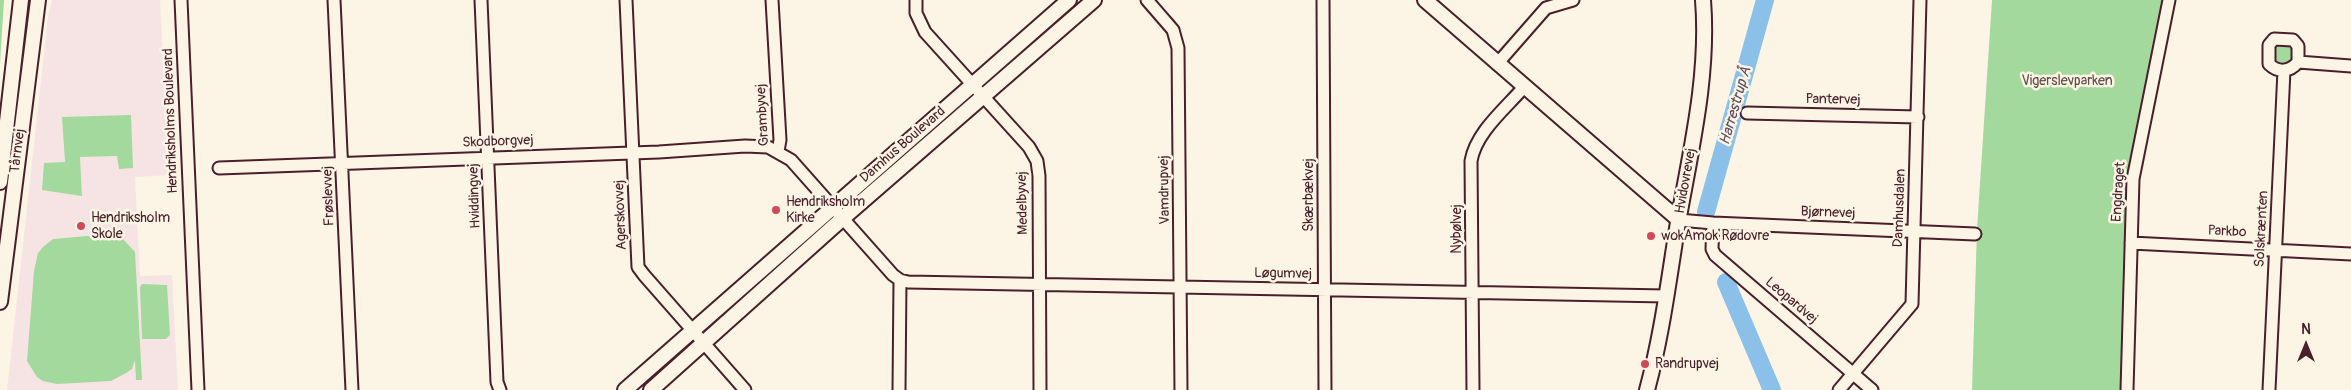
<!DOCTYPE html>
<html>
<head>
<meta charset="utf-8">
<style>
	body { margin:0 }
	#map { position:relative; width:2351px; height:390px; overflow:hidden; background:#fcf5e5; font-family:Pangolin,sans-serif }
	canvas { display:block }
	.north { position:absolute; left:2281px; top:320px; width:50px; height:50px; -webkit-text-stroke:4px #fcf5e5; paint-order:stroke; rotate:0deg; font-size:14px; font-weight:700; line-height:20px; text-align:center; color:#4a1f2b }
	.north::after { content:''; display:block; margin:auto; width:18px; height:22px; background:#4a1f2b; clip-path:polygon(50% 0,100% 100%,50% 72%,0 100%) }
</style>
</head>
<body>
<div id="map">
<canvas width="2351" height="390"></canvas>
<div class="north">N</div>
</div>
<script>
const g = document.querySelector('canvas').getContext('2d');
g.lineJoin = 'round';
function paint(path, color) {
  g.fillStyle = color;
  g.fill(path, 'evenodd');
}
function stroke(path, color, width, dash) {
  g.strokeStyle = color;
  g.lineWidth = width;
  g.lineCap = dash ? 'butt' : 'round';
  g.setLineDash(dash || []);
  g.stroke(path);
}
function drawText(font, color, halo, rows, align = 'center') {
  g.font = font + ' Pangolin,sans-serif';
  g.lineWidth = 5;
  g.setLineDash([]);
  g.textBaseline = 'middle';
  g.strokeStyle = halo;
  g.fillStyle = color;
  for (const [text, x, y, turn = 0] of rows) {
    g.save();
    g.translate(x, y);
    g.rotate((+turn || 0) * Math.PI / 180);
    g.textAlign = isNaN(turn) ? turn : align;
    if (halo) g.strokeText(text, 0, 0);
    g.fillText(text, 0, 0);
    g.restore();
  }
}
paint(new Path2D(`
	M52,0H160L169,175L135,177L140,276L172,275L178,390H7L48,17Z`), '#f6e4e4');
paint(new Path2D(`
	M0,0H4L0,64Z
	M1992,0H2164L2129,179L2123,390H1972L1977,229Z
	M2290,43L2295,49L2291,65H2273L2274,44Z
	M131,115L133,168L119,169L117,156L80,157L82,196L42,190L44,163L65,162L62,117Z
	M110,234L123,239L135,252L142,380H136L135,360L132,369L126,373L111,381L57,384L43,381L37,377L27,361L34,271L38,253L43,247L53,239Z
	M142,284L167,285L170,335L166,339H142L140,287Z`), '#a3d99d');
stroke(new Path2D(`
	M1706,212L1765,0
	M1726,282L1772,390`), '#8bc0e8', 18);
const minor = new Path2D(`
	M181,0L198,390
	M334,0L352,390
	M481,0L497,382L500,390
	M626,0L638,267L644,275L745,390
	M772,0L780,140L778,151
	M916,0V13L925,32L1029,147L1037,161L1039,176L1040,390
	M1147,0L1173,30L1178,48L1181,390
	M1323,0L1325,390
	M2274,39L2293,40L2298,46V62C2290,72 2278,73 2269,64V45Z
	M2298,62L2351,66
	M1497,64L1546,8L1573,0
	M1747,113L1918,117
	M219,168L659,152L745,146L768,147L791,160L893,275L900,280L908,282L1666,296
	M1679,220L1713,223L1975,234
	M1713,223L1712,249L1715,255L1872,390
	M2131,243L2351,254
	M899,390L900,280
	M1473,390L1471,161C1476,132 1505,109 1524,87
	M1839,390L1912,304L1920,0
	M2127,390L2133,179L2169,0
	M2269,390L2284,70`);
const tertiary = new Path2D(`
	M1425,0L1679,220
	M0,182L21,0
	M0,302L38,0
	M625,390L1069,0
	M651,390L843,218L1094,0
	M1647,390C1662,335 1669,278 1678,222C1691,149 1709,75 1703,0`);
stroke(minor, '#4a1f2b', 15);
stroke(tertiary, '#4a1f2b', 18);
stroke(minor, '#fcf5e5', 11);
stroke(tertiary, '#fcf5e5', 14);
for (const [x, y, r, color] of [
	[776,210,5,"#d1495b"],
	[81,226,5,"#d1495b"],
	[1651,236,5,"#d1495b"],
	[1645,364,5,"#d1495b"]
]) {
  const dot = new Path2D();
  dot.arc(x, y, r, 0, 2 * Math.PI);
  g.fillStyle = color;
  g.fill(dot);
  stroke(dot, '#fcf5e5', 2);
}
drawText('14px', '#604e48', '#fcf5e5', [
	["Vigerslevparken",2067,81]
]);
drawText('14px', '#4a1f2b', '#fcf5e5', [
	["Pantervej",1833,100,1],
	["Grambyvej",763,115,-93],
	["Hendriksholms Boulevard",171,121,-92],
	["Skodborgvej",498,142,-2],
	["Damhus Boulevard",903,145,-41],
	["Tårnvej",18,151,-83],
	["Hvidovrevej",1686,181,-80],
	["Vamdrupvej",1165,190,-91],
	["Engdraget",2119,192,-86],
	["Skærbækvej",1309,195,-90],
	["Frøslevvej",329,196,-92],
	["Hviddingvej",475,196,-92],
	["Medelbyvej",1023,203,-91],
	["Damhusdalen",1900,208,-88],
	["Bjørnevej",1828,213,2],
	["Agerskovvej",621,215,-92],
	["Nybølvej",1457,229,-90],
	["Solskrænten",2262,229,-87],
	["Parkbo",2227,232,3],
	["Løgumvej",1283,274,1],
	["Leopardvej",1791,301,40]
]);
drawText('14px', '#4a1f2b', '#fcf5e5', [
	["Hendriksholm",786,202],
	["Kirke",786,218],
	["Hendriksholm",91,218],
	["Skole",91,234],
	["wokAmok Rødovre",1661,236],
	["Randrupvej",1655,364]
], 'left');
drawText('italic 15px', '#5e4f64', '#fcf5e5', [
	["Harrestrup Å",1736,106,-74]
]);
</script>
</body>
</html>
